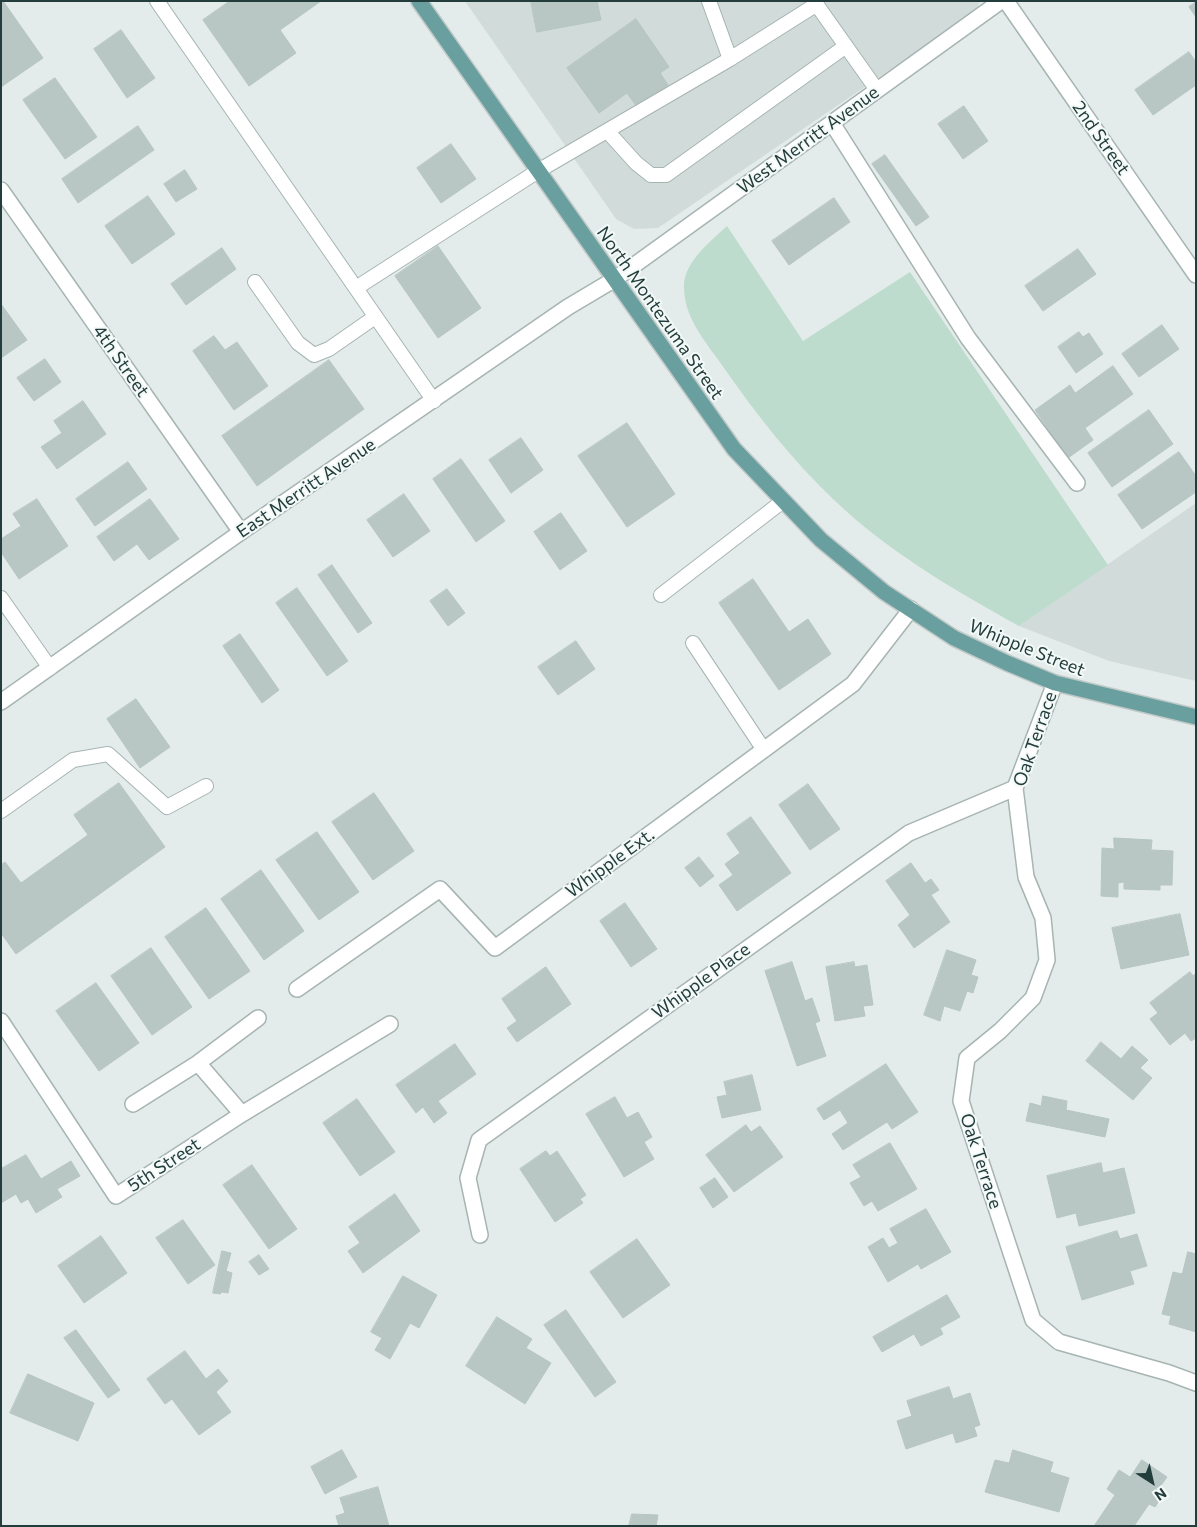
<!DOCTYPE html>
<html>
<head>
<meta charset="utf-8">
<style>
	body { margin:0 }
	#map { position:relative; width:1197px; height:1527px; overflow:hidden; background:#e3ecea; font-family:Commissioner,sans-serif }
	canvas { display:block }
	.frame { position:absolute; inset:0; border:2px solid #233d3c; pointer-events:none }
	.north { position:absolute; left:1127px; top:1457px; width:50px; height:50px; -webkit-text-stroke:4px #f3f9f7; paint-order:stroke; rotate:145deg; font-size:14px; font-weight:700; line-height:20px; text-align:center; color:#233d3c }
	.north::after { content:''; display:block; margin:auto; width:18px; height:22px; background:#233d3c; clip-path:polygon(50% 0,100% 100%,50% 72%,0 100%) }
</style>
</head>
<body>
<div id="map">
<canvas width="1197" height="1527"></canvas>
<div class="frame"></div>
<div class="north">N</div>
</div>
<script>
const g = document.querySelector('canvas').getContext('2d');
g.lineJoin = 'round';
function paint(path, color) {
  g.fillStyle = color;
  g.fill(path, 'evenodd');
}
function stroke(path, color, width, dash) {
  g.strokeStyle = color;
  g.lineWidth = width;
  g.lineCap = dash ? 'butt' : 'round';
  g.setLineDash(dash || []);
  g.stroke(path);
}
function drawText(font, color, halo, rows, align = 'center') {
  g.font = font + ' Commissioner,sans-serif';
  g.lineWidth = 4;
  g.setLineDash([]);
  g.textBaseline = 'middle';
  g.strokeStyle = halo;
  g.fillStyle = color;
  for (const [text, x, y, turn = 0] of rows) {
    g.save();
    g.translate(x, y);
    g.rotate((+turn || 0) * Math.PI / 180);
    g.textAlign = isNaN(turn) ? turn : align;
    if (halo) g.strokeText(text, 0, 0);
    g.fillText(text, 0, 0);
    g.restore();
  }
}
paint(new Path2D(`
	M465,1H980L976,11L658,228L634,229L616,219Z
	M1196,503V681L1109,661L1019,626Z`), '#d1dcda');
paint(new Path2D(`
	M727,226L803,341L910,272L1108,565L1019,626C954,590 887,551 833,499C791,459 757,415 724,368C707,343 683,318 684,285C685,261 711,241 727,226Z`), '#bddccd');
const building = new Path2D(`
	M1,1H3L43,58L1,87Z
	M230,1H321L280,30L296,53L249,86L203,20Z
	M531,1H597L601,20L537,32Z
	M1196,2V17L1189,7Z
	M636,19L669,67L660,73L668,85L637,107L627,93L599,113L567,68Z
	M121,30L155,78L127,98L94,49Z
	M1189,52L1196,62V85L1153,115L1135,90Z
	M55,78L97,137L65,159L23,100Z
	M964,106L988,141L963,159L938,124Z
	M138,126L154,150L78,203L62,179Z
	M451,144L476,179L441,203L417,168Z
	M885,155L929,217L916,226L872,164Z
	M185,170L197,189L176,202L164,184Z
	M148,196L175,234L132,264L105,226Z
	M834,198L850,222L789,265L772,241Z
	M438,246L481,308L438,338L395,276Z
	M222,248L236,269L186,305L171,284Z
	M1078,249L1096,274L1043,311L1025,286Z
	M1,304L27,340L1,358Z
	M1162,325L1179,349L1139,377L1122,354Z
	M1079,332L1083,337L1089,333L1103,354L1076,373L1058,347Z
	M214,336L225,350L237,342L268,386L234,410L193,351Z
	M45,359L61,382L34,401L17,378Z
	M329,360L364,409L257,486L222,436Z
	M1113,366L1133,394L1085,428L1093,440L1068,458L1035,410L1070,385L1075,393Z
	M83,401L106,434L57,469L41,447L62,433L54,421Z
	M1149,410L1173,444L1112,487L1088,453Z
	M627,423L675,494L627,527L578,456Z
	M521,438L543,470L511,493L489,460Z
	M1179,452L1196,476V492L1142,529L1118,495Z
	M461,459L505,521L476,542L433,479Z
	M128,462L147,489L95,526L76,499Z
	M404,494L430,531L393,557L367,520Z
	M37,499L68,546L19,579L1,552V539L21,526L13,514Z
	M150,499L179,539L149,560L137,544L114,561L97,537Z
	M561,513L587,551L560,570L534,532Z
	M332,565L372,623L358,633L318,575Z
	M753,579L789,632L808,619L831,654L779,690L719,603Z
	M297,588L348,661L327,676L276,603Z
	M447,589L465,613L448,626L430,601Z
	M240,634L279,690L262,703L223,646Z
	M576,641L595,669L558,695L538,667Z
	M136,699L170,747L140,768L107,719Z
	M119,783L165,847L16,954L1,933V865L5,862L21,883L88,835L74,815Z
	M808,784L840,829L810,850L779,805Z
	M374,793L414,851L373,880L332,822Z
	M751,817L791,873L737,911L719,885L733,875L725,864L740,853L727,834Z
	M317,832L359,892L319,920L276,860Z
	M1114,838L1152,840L1151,850L1173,851L1172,885H1160V890L1124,889V882L1118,883V897L1101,896L1102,848L1114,849Z
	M699,857L714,876L700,887L685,868Z
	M911,863L925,883L931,879L939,890L931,895L950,922L914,948L898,925L910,915L886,881Z
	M261,870L304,931L264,960L221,899Z
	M625,903L657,949L631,967L600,921Z
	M206,908L250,971L209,999L165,937Z
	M1180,914L1189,955L1121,969L1112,928Z
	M151,948L192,1007L152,1035L111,976Z
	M947,950L976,960L971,975L978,977L973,993L967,991L960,1011L944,1006L940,1021L924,1015Z
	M792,962L805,1001L812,998L820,1021L815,1023L826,1056L797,1066L765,971Z
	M854,962L855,967L867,965L873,1005L863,1006L865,1016L835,1021L826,967Z
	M546,967L571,1004L517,1042L507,1028L517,1021L502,999Z
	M1190,972L1193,976L1196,973V1038L1191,1041L1185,1033L1170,1045L1150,1019L1158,1013L1150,1003Z
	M96,983L139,1043L99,1071L56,1011Z
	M1101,1042L1121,1059L1132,1046L1148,1060L1140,1068L1152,1078L1133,1100L1086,1061Z
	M455,1044L476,1074L438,1101L447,1113L434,1123L423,1107L416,1113L396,1085Z
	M886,1064L918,1112L892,1129L887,1122L843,1150L832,1134L848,1123L840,1110L824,1120L817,1109Z
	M752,1075L761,1110L722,1118L717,1097L727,1095L724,1082Z
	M1043,1096L1067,1101L1066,1110L1109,1119L1105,1137L1026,1121L1030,1103L1041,1106Z
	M615,1097L627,1118L638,1112L652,1137L644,1142L654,1159L624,1177L586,1114Z
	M357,1099L395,1152L360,1176L323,1123Z
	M746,1125L751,1132L760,1126L783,1157L734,1192L706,1155Z
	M890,1143L917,1189L878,1211L872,1201L864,1206L850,1183L861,1177L853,1165Z
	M546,1151L550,1156L557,1151L586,1195L580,1199L583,1203L555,1222L520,1169Z
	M26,1155L41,1179L71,1161L80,1176L57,1189L62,1197L36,1213L28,1199L21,1203L16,1194L1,1203V1169Z
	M1101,1163L1103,1173L1124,1168L1135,1213L1079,1226L1076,1213L1057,1218L1047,1176Z
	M252,1165L297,1229L269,1249L223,1185Z
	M715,1178L728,1197L713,1208L700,1188Z
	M395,1194L420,1231L363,1273L348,1251L360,1243L349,1227Z
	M926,1209L951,1252L921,1269L918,1264L888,1282L868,1247L883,1238L889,1248L898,1243L890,1229Z
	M183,1220L215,1265L188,1284L156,1238Z
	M1117,1231L1120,1239L1137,1234L1147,1266L1130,1271L1134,1284L1082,1300L1066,1247Z
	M101,1236L127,1273L84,1303L58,1266Z
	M637,1239L670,1285L623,1318L590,1272Z
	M222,1251L231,1253L226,1271L232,1273L228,1293L222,1292L220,1294L213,1293Z
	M1188,1252L1196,1254V1332L1169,1324L1171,1316L1162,1314L1173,1272L1182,1274Z
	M259,1255L269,1269L259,1275L249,1262Z
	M403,1276L437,1295L419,1328L410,1323L390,1359L375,1350L382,1338L371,1332Z
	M947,1295L960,1317L940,1328L943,1334L921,1346L914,1334L882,1352L873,1337Z
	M566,1310L616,1382L595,1397L544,1325Z
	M497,1317L532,1339L526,1348L551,1363L525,1404L466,1366Z
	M76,1330L120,1390L108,1398L64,1338Z
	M185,1351L206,1379L218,1369L228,1381L216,1392L231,1412L199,1435L172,1399L165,1404L147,1379Z
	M28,1374L94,1403L78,1441L10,1413Z
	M949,1387L953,1399L970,1393L980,1425L974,1427L977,1436L956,1443L953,1433L906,1449L897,1421L912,1416L907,1401Z
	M342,1450L357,1477L325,1494L311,1467Z
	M1013,1450L1053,1462L1050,1472L1069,1478L1059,1512L985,1492L995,1460L1009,1463Z
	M1142,1460L1167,1477L1157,1491L1163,1495L1155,1507L1149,1504L1134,1526H1094L1115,1495L1107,1489L1119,1470L1130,1477Z
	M378,1487L389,1526H339L336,1516L345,1513L340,1498Z
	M632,1514L658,1515L656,1526H629Z`);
paint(building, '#b8c7c4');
stroke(building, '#b6c5c3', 1);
const service = new Path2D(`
	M157,1L434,401
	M709,1L730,59
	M814,1L877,90
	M608,132L636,163L651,175H666L846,46
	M255,282L298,343L314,355L329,349L375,317
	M356,288L538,171L730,59L817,4
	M661,595L783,501
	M1,598L50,668
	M693,643L764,750
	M1,811L73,760L108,754L167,807L206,786`);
const minor = new Path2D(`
	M1006,1L1196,275
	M832,123L968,338L1077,483
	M1,190L241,532
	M615,279L1001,1
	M1055,683L1015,788L1026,877L1043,918L1047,960L1033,998L1000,1031L967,1058L961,1101L1033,1320L1059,1342L1169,1373L1196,1383
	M297,989L440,889L495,948L853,684L911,609
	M1,1021L116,1196L242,1114L390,1024
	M198,1063L258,1018
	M133,1104L198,1063L242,1114
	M480,1235L468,1178L479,1140L909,833L1015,788`);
const tertiary = new Path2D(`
	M1,702L241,532L568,307L615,279`);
const primary = new Path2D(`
	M419,1L734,449L821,540L884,592L954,638L1007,663L1055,683L1196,717`);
stroke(service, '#a6b4b2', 16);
stroke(minor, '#a6b4b2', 18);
stroke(tertiary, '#a6b4b2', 18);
stroke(primary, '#c1c9c8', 18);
stroke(service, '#fff', 14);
stroke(minor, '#fff', 15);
stroke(tertiary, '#fff', 15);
stroke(primary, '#69a09f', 15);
drawText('18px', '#233d3c', '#f3f9f7', [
	["2nd Street",1101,138,55],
	["West Merritt Avenue",808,140,-36],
	["North Montezuma Street",660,313,55],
	["4th Street",121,361,55],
	["East Merritt Avenue",306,488,-34],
	["Whipple Street",1027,648,22],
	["Oak Terrace",1035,739,-71],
	["Whipple Ext.",610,863,-36],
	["Whipple Place",701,981,-36],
	["Oak Terrace",981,1161,72],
	["5th Street",164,1165,-33]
]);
</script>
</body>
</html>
